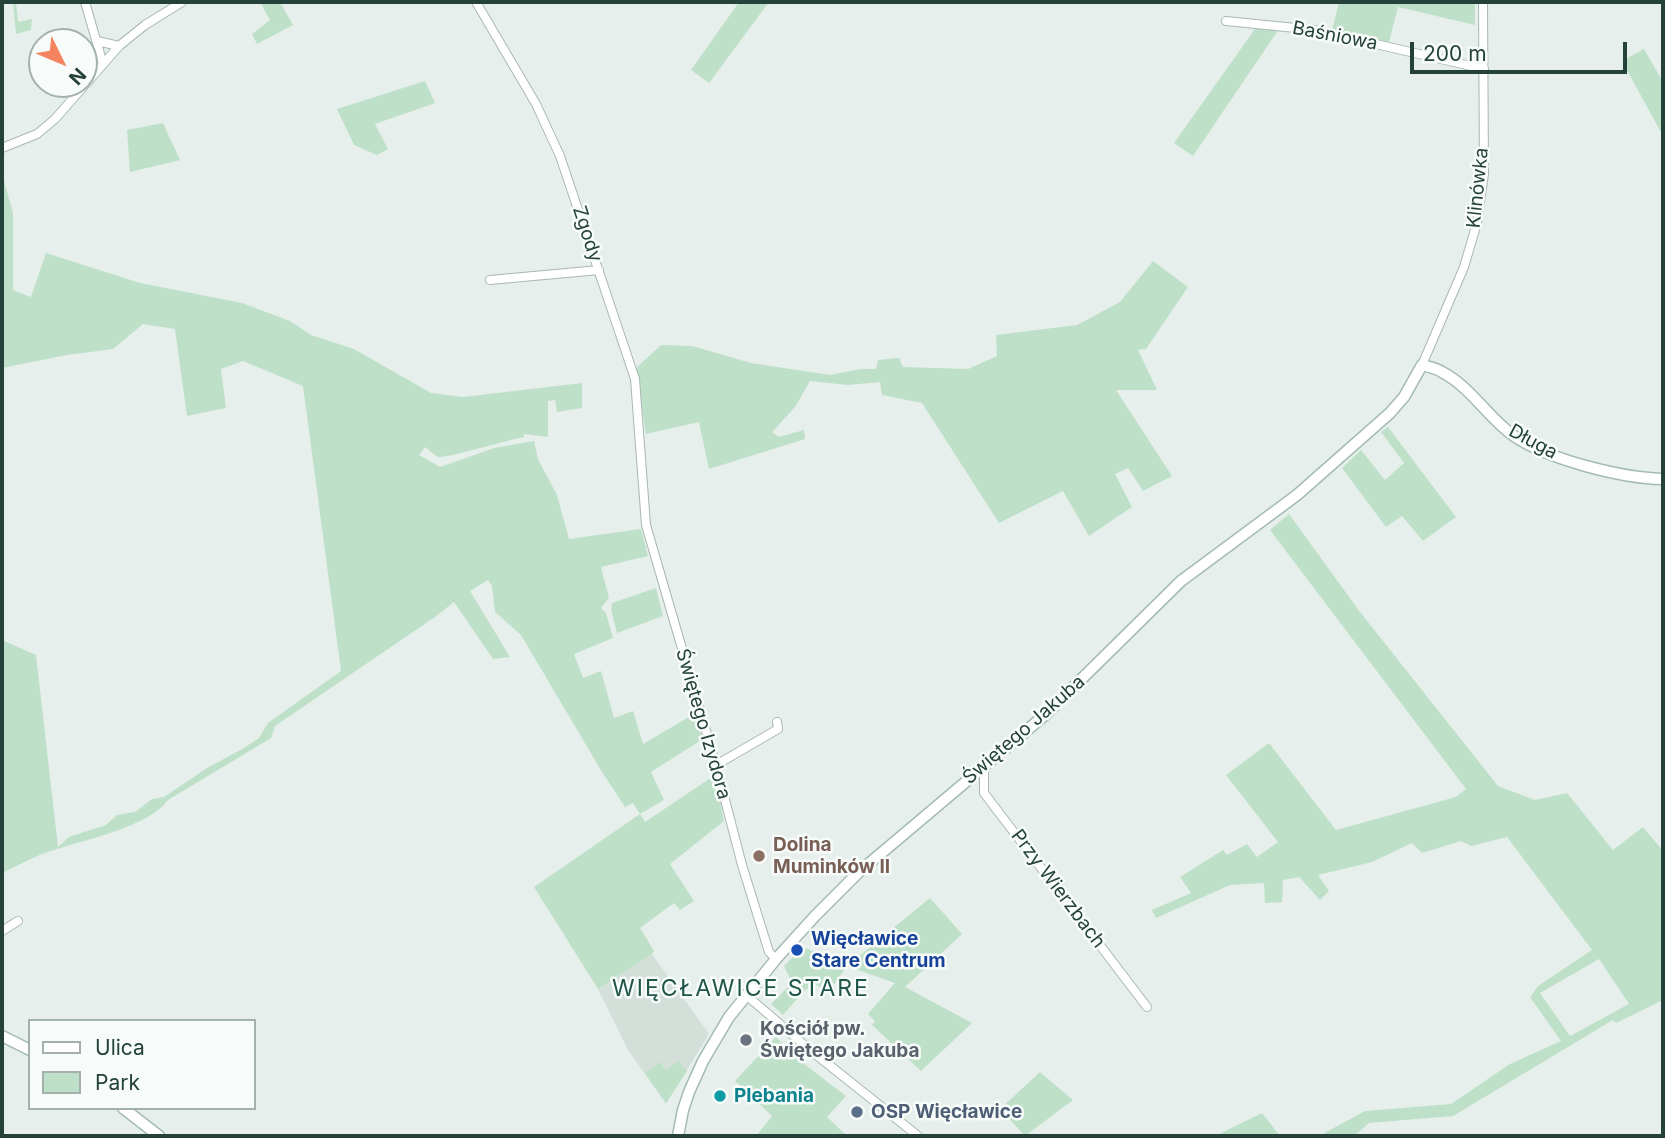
<!DOCTYPE html>
<html>
<head>
<meta charset="utf-8">
<style>
	body { margin:0 }
	#map { position:relative; width:1665px; height:1138px; overflow:hidden; background:#e6efeb; font-family:Inter,sans-serif }
	canvas { display:block }
	.frame { position:absolute; inset:0; border:4px solid #24423a; pointer-events:none }
	.legend { position:absolute; left:28px; top:1019px; width:228px; height:91px; box-sizing:border-box; background:#f7fbf9; border:2px solid #a3b1ad; margin:0; padding:9px 12px; list-style:none; font-size:21px; color:#24423a }
	.legend li { display:flex; align-items:center; gap:14px; height:35px }
	.legend b { width:35px; border:2px solid #a3b1ad }
	.north { position:absolute; left:28px; top:28px; width:70px; height:70px; box-sizing:border-box; background:#f7fbf9; border:2px solid #a3b1ad; border-radius:50%; rotate:133deg; font-size:19px; font-weight:700; line-height:28px; text-align:center; color:#24423a }
	.north::after { content:''; display:block; margin:auto; width:24px; height:32px; background:#f4845f; clip-path:polygon(50% 0,100% 100%,50% 72%,0 100%) }
	.scale { position:absolute; left:1410px; top:42px; width:217px; height:32px; box-sizing:border-box; border:4px solid #24423a; border-top:0; padding-left:9px; font-size:21px; line-height:24px; white-space:nowrap; color:#24423a; -webkit-text-stroke:5px #f7fbf9; paint-order:stroke }
</style>
</head>
<body>
<div id="map">
<canvas width="1665" height="1138"></canvas>
<div class="frame"></div>
<ul class="legend">
<li><b style="height:9px;background:#fff"></b>Ulica</li>
<li><b style="height:19px;background:#bfe0c8"></b>Park</li>
</ul>
<div class="north">N</div>
<div class="scale">200 m</div>
</div>
<script>
const g = document.querySelector('canvas').getContext('2d');
g.lineJoin = 'round';
function paint(path, color) {
  g.fillStyle = color;
  g.fill(path, 'evenodd');
}
function stroke(path, color, width, dash) {
  g.strokeStyle = color;
  g.lineWidth = width;
  g.lineCap = dash ? 'butt' : 'round';
  g.setLineDash(dash || []);
  g.stroke(path);
}
function drawText(font, color, halo, rows, align = 'center') {
  g.font = font + ' Inter,sans-serif';
  g.lineWidth = 5;
  g.setLineDash([]);
  g.textBaseline = 'middle';
  g.strokeStyle = halo;
  g.fillStyle = color;
  for (const [text, x, y, turn = 0] of rows) {
    g.save();
    g.translate(x, y);
    g.rotate((+turn || 0) * Math.PI / 180);
    g.textAlign = isNaN(turn) ? turn : align;
    if (halo) g.strokeText(text, 0, 0);
    g.fillText(text, 0, 0);
    g.restore();
  }
}
paint(new Path2D(`
	M652,954L709,1034L666,1104L628,1050L598,989Z`), '#d4dfda');
paint(new Path2D(`
	M13,2H16L18,22L32,19L31,30L16,34Z
	M260,2H280L293,25L257,44L252,34L270,20Z
	M739,2H769L709,83L691,70Z
	M1339,2H1475V25L1398,7L1389,42L1332,30Z
	M1260,22L1283,23L1193,156L1174,143Z
	M1644,49L1663,82V136L1622,61Z
	M425,81L435,103L375,124L388,149L377,155L354,145L337,109Z
	M163,123L180,160L130,172L127,130Z
	M4,181L13,213V290L31,297L46,253L140,283L242,303L290,321L311,335L354,349L431,393L463,397L582,383V408L557,412L555,400L548,401V437L524,434V437C512,439 444,459 438,457C434,455 429,450 425,447L419,455L440,467L494,448L534,441L538,459L557,495L569,539L641,529L648,556L601,567L609,598L601,608L606,613L613,638L574,654L583,678L601,671L614,718L633,711L643,744L694,714L703,739L651,772L664,800L640,814L645,822L715,775L724,821L670,864L694,901L680,910L674,903L640,928L654,951L652,954L598,989L534,887L640,814L633,803L625,807L602,772L521,635L495,612L492,586L488,580L470,591L510,657L493,659L454,602L435,617L275,726L271,738L168,800C149,827 83,840 51,851C34,856 18,866 2,873V640L36,655L58,847L69,837L106,825L117,815L135,812L152,799L164,797L207,768L244,748L259,738L268,723L341,671L303,386L243,361L221,369L226,408L187,416L175,329L143,324L113,349L67,355L2,368V182Z
	M1153,261L1188,287L1146,349L1138,350L1157,390H1116L1172,476L1143,491L1128,468L1115,474L1132,507L1089,536L1063,491L999,523L922,403L882,395L880,382L848,385L810,381L795,407L772,432L779,437L804,430L805,439L709,469L699,422L646,434L636,368L661,345L692,346L751,363L830,375L861,369H876L878,360L899,358L903,367L968,369L997,356L996,335L1077,325L1120,302Z
	M1388,427L1456,517L1423,541L1402,516L1386,527L1342,468L1361,450L1385,480L1404,463L1381,432Z
	M1289,514L1360,612L1498,786L1535,800L1567,793L1613,850L1643,827L1663,851V1000L1616,1023L1613,1020L1453,1116L1369,1123L1354,1136H1319L1365,1111L1451,1104L1510,1064L1561,1041L1530,997L1538,986L1592,950L1507,837L1471,846L1461,841L1422,853L1412,843L1372,862L1318,875L1329,891L1320,900L1299,877L1283,880L1282,902L1265,903L1264,883L1230,885L1156,918L1152,910L1191,893L1180,877L1223,850L1227,855L1247,844L1257,857L1278,842L1226,775L1269,743L1336,830L1456,797L1466,789L1270,530ZM1599,959L1629,1004L1570,1036L1540,993Z
	M656,588L663,616L617,633L611,610L612,603Z
	M930,898L962,934L905,987L972,1023L921,1071L872,1025L875,1021L868,1014L895,983L847,966L829,992L815,984L804,991L783,1015L771,1004L792,983L784,966L803,947L847,966Z
	M776,1037L799,1060L846,1096L827,1117L847,1136L757,1135L772,1116L735,1081Z
	M678,1061L687,1071L666,1103L645,1073L660,1062L666,1070Z
	M1040,1072L1073,1100L1025,1136L1000,1109Z
	M1262,1113L1280,1136H1218L1217,1135Z`), '#bfe0c8');
const street = new Path2D(`
	M85,2L103,64
	M476,2L536,104L560,156L635,379L646,525L716,765L742,865L769,952L776,959
	M1226,21L1315,30L1484,69
	M97,41L119,46
	M2,148L37,134L55,119L119,46L145,25L182,2
	M490,280L599,270
	M1422,365L1464,267L1477,223L1484,174L1483,2
	M716,765L778,729L777,722
	M984,766V793L1147,1007
	M2,931L18,921
	M746,995L809,1049L918,1136`);
const secondary = new Path2D(`
	M2,1036L30,1050
	M123,1108L159,1136
	M678,1136L683,1110L689,1092L703,1061L729,1017L776,959L815,916L859,872L1045,715L1181,581L1297,495L1390,413L1404,397L1422,365C1429,367 1436,368 1442,372C1471,387 1488,418 1514,436C1549,460 1622,478 1663,479`);
stroke(street, '#a8b8b2', 10);
stroke(secondary, '#a4bbb3', 13);
stroke(street, '#fff', 8);
stroke(secondary, '#fff', 10);
for (const [x, y, r, color] of [
	[759,856,7,"#8d6e63"],
	[797,950,7,"#1a4fb4"],
	[746,1040,7,"#6b7280"],
	[720,1096,7,"#0f9aa8"],
	[857,1112,7,"#5c6f8a"]
]) {
  const dot = new Path2D();
  dot.arc(x, y, r, 0, 2 * Math.PI);
  g.fillStyle = color;
  g.fill(dot);
  stroke(dot, '#f7fbf9', 2.5);
}
drawText('19px', '#24423a', '#f7fbf9', [
	["Baśniowa",1335,36,11],
	["Klinówka",1478,188,-84],
	["Zgody",587,234,72],
	["Długa",1533,442,28],
	["Świętego Izydora",703,724,74],
	["Świętego Jakuba",1024,730,-41],
	["Przy Wierzbach",1058,889,53]
]);
drawText('bold 19px', '#785e54', '#f7fbf9', [
	["Dolina",773,845],
	["Muminków II",773,867]
], 'left');
drawText('bold 19px', '#164399', '#f7fbf9', [
	["Więcławice",811,939],
	["Stare Centrum",811,961]
], 'left');
drawText('bold 19px', '#5b616d', '#f7fbf9', [
	["Kościół pw.",760,1029],
	["Świętego Jakuba",760,1051]
], 'left');
drawText('bold 19px', '#0d838f', '#f7fbf9', [
	["Plebania",734,1096]
], 'left');
drawText('bold 19px', '#4e5e75', '#f7fbf9', [
	["OSP Więcławice",871,1112]
], 'left');
g.letterSpacing = '2px';
drawText('23px', '#1f5548', '#f7fbf9', [
	["WIĘCŁAWICE STARE",741,989]
]);
g.letterSpacing = '0px';
</script>
</body>
</html>
